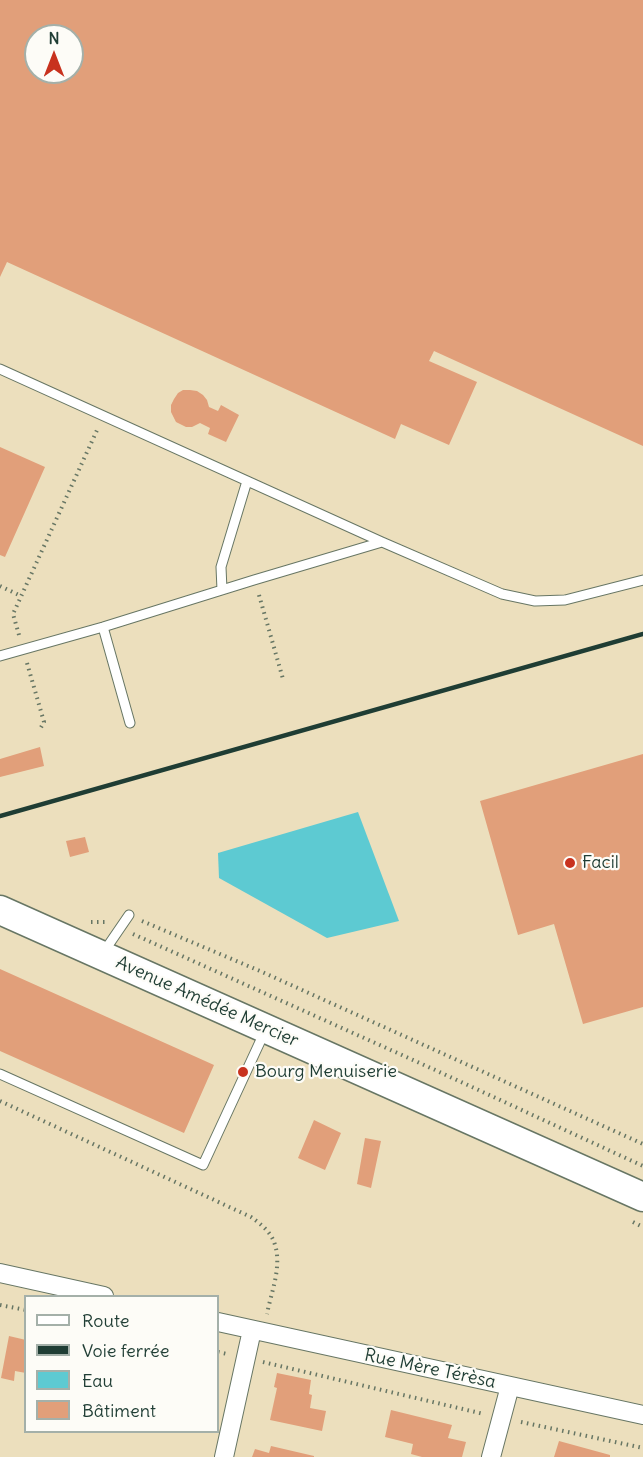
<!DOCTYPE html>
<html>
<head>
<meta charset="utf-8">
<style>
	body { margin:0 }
	#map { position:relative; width:643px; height:1457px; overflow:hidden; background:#ecdfbd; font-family:Delius,sans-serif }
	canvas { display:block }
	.legend { position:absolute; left:24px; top:1295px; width:195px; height:138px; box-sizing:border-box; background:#fdfcf7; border:2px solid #a4b0a9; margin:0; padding:8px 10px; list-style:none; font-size:18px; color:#1f3d34 }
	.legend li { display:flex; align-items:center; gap:12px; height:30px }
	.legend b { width:30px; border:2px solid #a4b0a9 }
	.north { position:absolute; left:24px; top:24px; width:60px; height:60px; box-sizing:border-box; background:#fdfcf7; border:2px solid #a4b0a9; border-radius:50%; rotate:0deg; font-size:16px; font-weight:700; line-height:24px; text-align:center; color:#1f3d34 }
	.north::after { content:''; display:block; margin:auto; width:21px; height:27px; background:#c8321e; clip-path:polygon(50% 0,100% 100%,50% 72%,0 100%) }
</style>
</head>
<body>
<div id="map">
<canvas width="643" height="1457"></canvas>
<ul class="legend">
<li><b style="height:8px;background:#fff"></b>Route</li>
<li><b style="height:8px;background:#1f3d34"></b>Voie ferrée</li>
<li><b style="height:16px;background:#5dcad2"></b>Eau</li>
<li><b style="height:16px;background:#e19f7a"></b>Bâtiment</li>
</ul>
<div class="north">N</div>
</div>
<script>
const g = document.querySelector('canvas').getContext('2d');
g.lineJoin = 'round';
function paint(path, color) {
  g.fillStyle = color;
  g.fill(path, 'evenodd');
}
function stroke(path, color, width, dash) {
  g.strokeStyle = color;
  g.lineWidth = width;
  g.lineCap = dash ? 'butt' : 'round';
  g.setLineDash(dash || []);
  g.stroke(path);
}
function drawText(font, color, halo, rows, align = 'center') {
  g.font = font + ' Delius,sans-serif';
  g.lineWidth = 4.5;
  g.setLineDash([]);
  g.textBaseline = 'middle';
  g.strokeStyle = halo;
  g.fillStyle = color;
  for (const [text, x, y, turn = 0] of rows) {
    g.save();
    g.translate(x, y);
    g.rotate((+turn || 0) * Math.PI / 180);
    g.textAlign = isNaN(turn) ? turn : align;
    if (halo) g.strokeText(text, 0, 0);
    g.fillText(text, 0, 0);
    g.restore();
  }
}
paint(new Path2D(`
	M358,812L399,921L327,938L219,878L218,853Z`), '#5dcad2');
paint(new Path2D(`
	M0,0H643V446L434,351L429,361L477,382L449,445L401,424L395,439L7,262L0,277ZM36,36H72V72H36Z
	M183,390H190L197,391L203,395L207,400L209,407L218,411L221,405L239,415L226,442L208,434L210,428L200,423L192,427H186L176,422L171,412V405L174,399L178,393Z
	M0,447L45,467L5,557L0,555Z
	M40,747L44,766L0,777V759Z
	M643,754V1007L583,1024L554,924L518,935L480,801Z
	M85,837L89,852L70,857L66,841Z
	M0,969L214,1065L184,1133L0,1051Z
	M314,1120L341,1133L325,1170L298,1158Z
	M365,1138L381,1141L371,1188L357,1184Z
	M9,1336L26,1340V1373L15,1371L14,1381L1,1378Z
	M277,1373L311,1380L309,1394L312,1395L310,1408L326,1411L322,1431L270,1420L277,1388L274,1387Z
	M391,1410L452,1425L448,1438L466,1442L462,1457H422L411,1454L413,1444L385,1437Z
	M559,1441L610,1455V1457H554Z
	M271,1446L314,1456V1457H252L255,1449L269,1453Z`), '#e19f7a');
const service = new Path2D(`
	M0,369L382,542L502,594L535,601L565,600L643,580
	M222,590L221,567L247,481
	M103,627L130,723
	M0,656L103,627L254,580L382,542
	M103,953L129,915
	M0,1074L203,1165L265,1031`);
const minor = new Path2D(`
	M0,1273L104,1296
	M218,1322L643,1415
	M224,1457L252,1330
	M491,1457L510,1386`);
const primary = new Path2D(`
	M0,910L643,1197`);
stroke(service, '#677664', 11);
stroke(minor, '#677664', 20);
stroke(primary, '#677664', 31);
stroke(new Path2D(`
	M0,586L21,596
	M259,595L283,679
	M19,635L13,614L98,428
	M27,663L44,722L39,731
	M142,921L260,971L643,1144
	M91,922H107
	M133,934L433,1069L643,1166
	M0,1101L251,1217C261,1224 272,1233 275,1245C282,1267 271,1293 267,1314
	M633,1222L643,1227
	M0,1305L26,1310
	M218,1352L227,1354
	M263,1362L484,1414
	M521,1422L643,1448`), '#677664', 4, [1.5, 4.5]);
stroke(service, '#fff', 9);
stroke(minor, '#fff', 18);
stroke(primary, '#fff', 28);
stroke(new Path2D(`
	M0,816L643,634`), '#1f3d34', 4.5);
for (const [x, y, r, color] of [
	[570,863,6,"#c8321e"],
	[243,1072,6,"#c8321e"]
]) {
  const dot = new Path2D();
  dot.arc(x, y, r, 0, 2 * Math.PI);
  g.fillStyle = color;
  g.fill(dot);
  stroke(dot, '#fdfcf7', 2);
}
drawText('18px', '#1f3d34', '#fdfcf7', [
	["Facil",582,863],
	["Bourg Menuiserie",255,1072]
], 'left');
drawText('18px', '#1f3d34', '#fdfcf7', [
	["Avenue Amédée Mercier",207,1002,24],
	["Rue Mère Térèsa",430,1369,12]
]);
</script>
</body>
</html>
